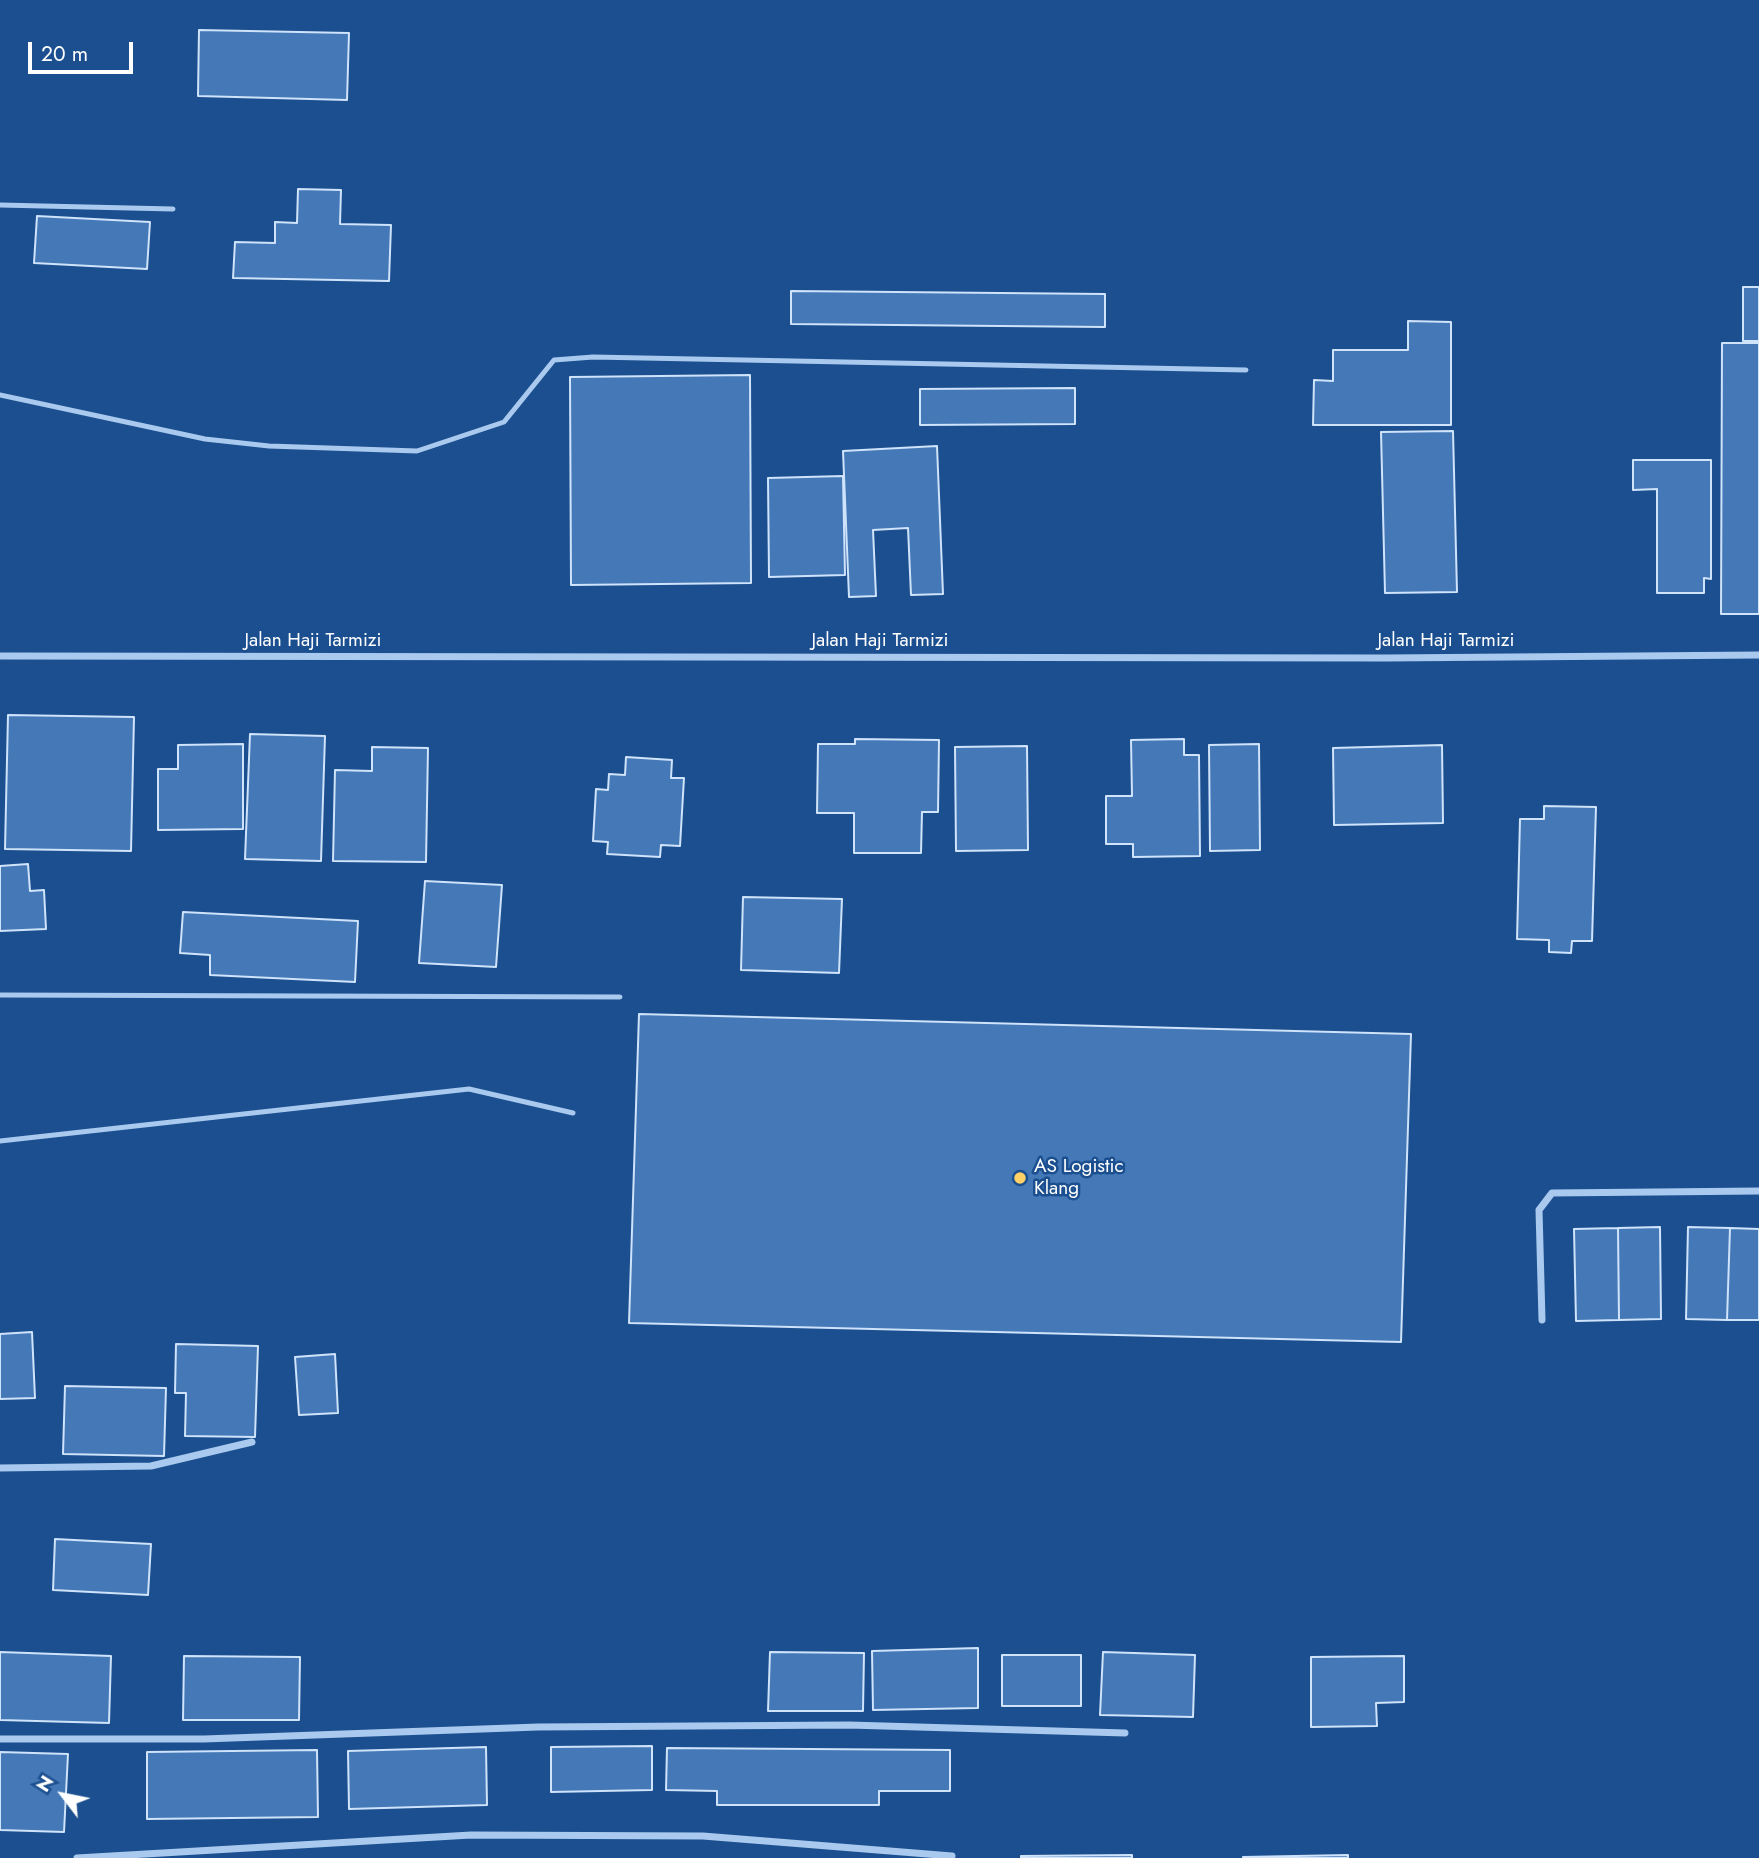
<!DOCTYPE html>
<html>
<head>
<meta charset="utf-8">
<style>
	body { margin:0 }
	#map { position:relative; width:1759px; height:1858px; overflow:hidden; background:#1b4f8f; font-family:Jost,sans-serif }
	canvas { display:block }
	.north { position:absolute; left:28px; top:1760px; width:70px; height:70px; -webkit-text-stroke:5px #1b4f8f; paint-order:stroke; rotate:302deg; font-size:19px; font-weight:700; line-height:28px; text-align:center; color:#fff }
	.north::after { content:''; display:block; margin:auto; width:24px; height:32px; background:#fff; clip-path:polygon(50% 0,100% 100%,50% 72%,0 100%) }
	.scale { position:absolute; left:28px; top:42px; width:105px; height:32px; box-sizing:border-box; border:4px solid #fff; border-top:0; padding-left:9px; font-size:21px; line-height:24px; white-space:nowrap; color:#fff; -webkit-text-stroke:5px #1b4f8f; paint-order:stroke }
</style>
</head>
<body>
<div id="map">
<canvas width="1759" height="1858"></canvas>
<div class="north">N</div>
<div class="scale">20 m</div>
</div>
<script>
const g = document.querySelector('canvas').getContext('2d');
g.lineJoin = 'round';
function paint(path, color) {
  g.fillStyle = color;
  g.fill(path, 'evenodd');
}
function stroke(path, color, width, dash) {
  g.strokeStyle = color;
  g.lineWidth = width;
  g.lineCap = dash ? 'butt' : 'round';
  g.setLineDash(dash || []);
  g.stroke(path);
}
function drawText(font, color, halo, rows, align = 'center') {
  g.font = font + ' Jost,sans-serif';
  g.lineWidth = 5;
  g.setLineDash([]);
  g.textBaseline = 'middle';
  g.strokeStyle = halo;
  g.fillStyle = color;
  for (const [text, x, y, turn = 0] of rows) {
    g.save();
    g.translate(x, y);
    g.rotate((+turn || 0) * Math.PI / 180);
    g.textAlign = isNaN(turn) ? turn : align;
    if (halo) g.strokeText(text, 0, 0);
    g.fillText(text, 0, 0);
    g.restore();
  }
}
const building = new Path2D(`
	M199,30L349,33L347,100L198,96Z
	M298,189L341,190L340,224L391,225L389,281L233,278L235,242L275,243V222L297,223Z
	M37,216L150,222L147,269L34,263Z
	M1743,287H1759V341H1743Z
	M791,291L1105,294V327L791,324Z
	M1408,321L1451,322V425H1313L1314,380L1333,381V350H1408Z
	M1722,343H1759V614H1721Z
	M750,375L751,583L571,585L570,377Z
	M1075,388V424L920,425V389Z
	M1453,431L1457,592L1385,593L1381,432Z
	M937,446L943,594L911,595L908,528L873,530L876,596L849,597L843,451Z
	M1633,460H1711V579L1704,578V593H1657V489L1633,490Z
	M843,476L845,575L769,577L768,478Z
	M8,715L134,717L131,851L5,849Z
	M250,734L325,736L321,861L245,859Z
	M855,739L939,740L938,812H922L921,853H854V813H817L818,744H855Z
	M1184,739V755H1199L1200,856L1133,857V844H1106V796H1132L1131,740Z
	M243,744V829L158,830V769H178V745Z
	M1259,744L1260,850L1210,851L1209,745Z
	M1442,745L1443,823L1334,825L1333,748Z
	M1027,746L1028,850L956,851L955,747Z
	M372,747L428,748L426,862L333,861L335,770L372,771Z
	M626,757L672,760L671,778H684L680,846L661,845L660,857L607,854L608,842L593,841L596,789L608,790L609,774L625,775Z
	M1544,806L1596,807L1592,941H1572L1571,953L1549,952V940L1517,939L1520,819H1544Z
	M28,864L30,891L44,890L46,929L0,931V866Z
	M425,881L502,885L496,967L419,963Z
	M743,897L842,899L839,973L741,970Z
	M183,912L358,921L355,982L210,975V955L180,953Z
	M639,1014L1411,1034L1401,1342L629,1323Z
	M1660,1227L1661,1319L1619,1320L1618,1228Z
	M1688,1227L1730,1228L1727,1320L1686,1319Z
	M1618,1228L1619,1320L1576,1321L1574,1229Z
	M1730,1228L1759,1229V1320H1727Z
	M32,1332L35,1398L0,1399V1334Z
	M176,1344L258,1346L255,1437L185,1436L186,1393H175Z
	M335,1354L338,1413L299,1415L295,1357Z
	M65,1386L166,1388L164,1456L63,1454Z
	M55,1539L151,1544L148,1595L53,1590Z
	M978,1648V1708L873,1710L872,1651Z
	M0,1652L111,1656L109,1723L0,1720Z
	M770,1652L864,1653L863,1711H768Z
	M1103,1652L1195,1655L1193,1717L1100,1715Z
	M1002,1655H1081V1706H1002Z
	M184,1656L300,1657L299,1720H183Z
	M1404,1656V1702L1376,1703L1377,1726L1311,1727V1657Z
	M652,1746V1790L551,1792V1747Z
	M486,1747L487,1805L349,1809L348,1751Z
	M667,1748L950,1750V1791H879V1805H717V1791L666,1790Z
	M317,1750L318,1817L147,1819V1752Z
	M0,1752L68,1754L64,1832L0,1830Z
	M1132,1855V1858H1021V1856Z
	M1348,1855V1858H1243V1857Z`);
paint(building, '#4478b7');
stroke(building, '#cfe3fa', 2);
stroke(new Path2D(`
	M0,205L173,209
	M0,395L205,439L269,446L417,451L504,422L554,360L593,357L1246,370
	M0,995L620,997
	M0,1141L469,1089L573,1113`), '#a9c9ee', 5);
stroke(new Path2D(`
	M0,656L1386,658L1759,655
	M1542,1320L1539,1210L1552,1193L1759,1191
	M0,1468L151,1466L252,1442
	M0,1739H204L538,1727L849,1725L1125,1733
	M77,1858L471,1835L703,1836L952,1856`), '#a9c9ee', 7);
for (const [x, y, r, color] of [
	[1020,1178,7,"#ffd166"]
]) {
  const dot = new Path2D();
  dot.arc(x, y, r, 0, 2 * Math.PI);
  g.fillStyle = color;
  g.fill(dot);
  stroke(dot, '#1b4f8f', 2.5);
}
drawText('19px', '#fff', '#1b4f8f', [
	["Jalan Haji Tarmizi",313,641],
	["Jalan Haji Tarmizi",880,641],
	["Jalan Haji Tarmizi",1446,641]
]);
drawText('19px', '#fff', '#1b4f8f', [
	["AS Logistic",1034,1167],
	["Klang",1034,1189]
], 'left');
</script>
</body>
</html>
